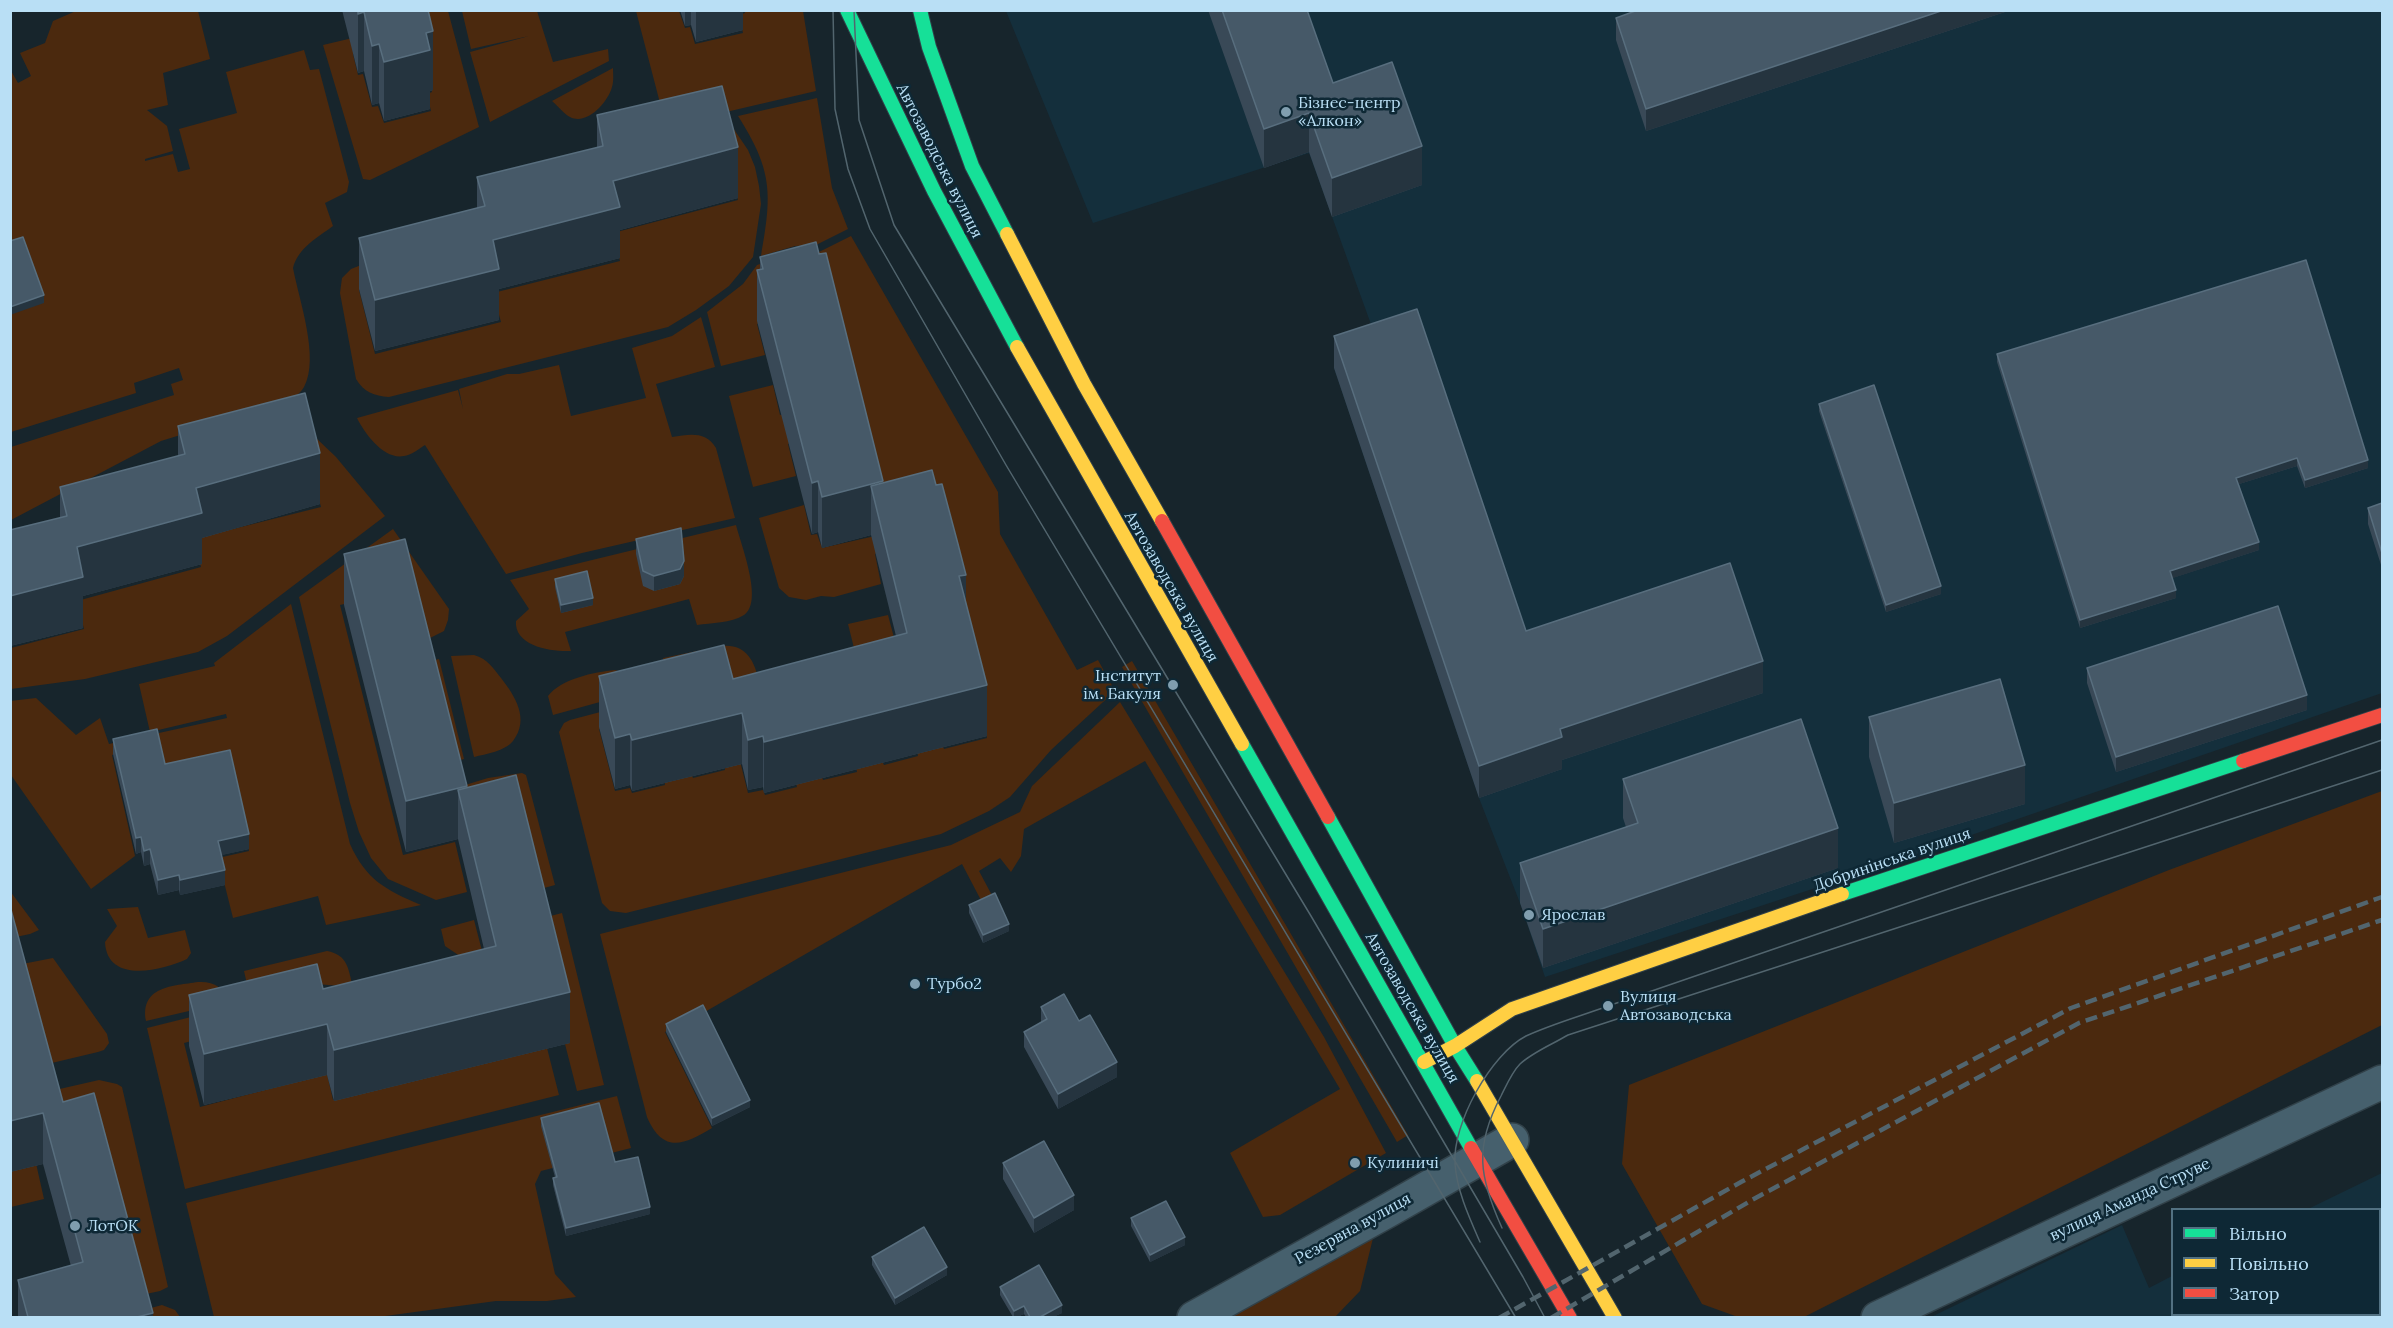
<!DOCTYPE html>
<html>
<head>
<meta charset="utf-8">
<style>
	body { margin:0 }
	#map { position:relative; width:2393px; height:1328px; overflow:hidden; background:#17252c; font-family:Lora,serif }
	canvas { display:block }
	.frame { position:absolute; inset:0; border:12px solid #b9dff5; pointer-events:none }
	.legend { position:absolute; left:2171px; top:1208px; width:210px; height:108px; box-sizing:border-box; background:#0e2835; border:2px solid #527182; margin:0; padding:8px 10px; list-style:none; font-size:18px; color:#b9dff5 }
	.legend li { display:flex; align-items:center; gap:12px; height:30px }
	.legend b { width:30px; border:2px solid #527182 }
</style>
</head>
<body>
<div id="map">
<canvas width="2393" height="1328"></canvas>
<div class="frame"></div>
<ul class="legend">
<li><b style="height:8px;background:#16e098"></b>Вільно</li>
<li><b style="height:8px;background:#ffcf43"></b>Повільно</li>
<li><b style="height:8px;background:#f24e42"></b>Затор</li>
</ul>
</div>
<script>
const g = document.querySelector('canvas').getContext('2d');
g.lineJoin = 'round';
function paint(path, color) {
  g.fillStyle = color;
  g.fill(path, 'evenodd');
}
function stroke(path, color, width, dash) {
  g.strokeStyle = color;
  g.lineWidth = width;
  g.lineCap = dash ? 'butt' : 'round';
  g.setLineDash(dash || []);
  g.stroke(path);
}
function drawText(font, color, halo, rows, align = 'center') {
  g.font = font + ' Lora,serif';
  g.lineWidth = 5;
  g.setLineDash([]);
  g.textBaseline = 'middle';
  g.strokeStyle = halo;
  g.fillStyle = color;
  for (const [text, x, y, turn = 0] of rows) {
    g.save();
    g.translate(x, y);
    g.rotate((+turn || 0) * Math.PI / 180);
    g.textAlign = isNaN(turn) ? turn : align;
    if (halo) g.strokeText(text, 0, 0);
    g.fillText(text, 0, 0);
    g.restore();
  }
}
paint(new Path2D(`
	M1006,11H2382V693L1873,869L1545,977L1520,903L1479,798L1334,368L1381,352L1309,153L1093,223Z
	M2382,1173V1317H1931L2122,1225L2149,1288L2172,1276V1314H2380V1210L2308,1209Z`), '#142f3c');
paint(new Path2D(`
	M76,11H198L210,59L163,73L168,105L147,110L167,126L173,151L145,159V161L173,154L178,172L190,169L179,129L237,113L226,72L304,50L310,70L319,69L349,182L347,192L325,203L333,226C317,238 298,248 293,268C299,300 320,358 304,387C300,394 293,398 287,402L161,441L11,520V447L174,395L171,384L183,380L179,368L134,383L136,393L11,432L10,69L18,83L31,76L20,53L45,43L53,21Z
	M414,11H448L479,127L370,180L363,179L323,45L361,36L364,51L353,54L358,75L363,74L372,107L378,106L384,123L431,111L427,94L432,92Z
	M462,11H537L553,62L608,49L609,61L490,122L470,52L529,36L471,49Z
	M636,11H679L685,28L690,27L695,44L743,33L739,15L745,13V11H803L816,91L666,126Z
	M613,68C613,74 614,81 612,87C608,102 587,126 570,117C564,114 558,106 552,101Z
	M817,98L832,188L848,229L816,245L795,246L761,256C772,194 773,171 738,116Z
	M727,119L748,150L755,167L759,186L761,204L753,257L729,286L696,310L668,327L389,397C374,396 364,392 356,379L340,293L342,278L351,269L399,250L405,277L359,290L375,354L501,322L493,293L620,261L613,233L738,200L723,138Z
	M851,236L998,492L1000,534L1077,670L1098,660L1115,691L1051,750L1010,797L989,811L941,834L626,913L610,911L602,903L559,732L564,723L570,720L642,701L645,717L599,729L615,791L630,788L632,793L665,785L664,780L691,773L693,778L725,770V765L740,761L748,793L763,790L765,795L797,787L796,783L822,776L823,780L857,772L856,766L881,759L884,765L918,756L917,750L942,744L944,749L987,738L980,704L880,537L763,322L757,324L765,355L721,366L707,312L743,284L757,265L795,253H817Z
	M701,317L715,367L656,384L672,437C690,434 706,431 716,448L735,518L582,553L506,574L425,445C419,449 411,455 404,456C384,460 365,434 357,418L458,390L463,409L459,389L507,374H519L559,365L571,416L646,398L632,348L672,336Z
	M773,385L780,415L786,413L793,442L788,444L796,476L753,487L729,396Z
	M314,436L336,457L385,516L227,636L198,652L85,679L11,689V648L84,629L77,601L201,567L193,539L321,507L304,443Z
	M804,505L811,535L817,534L822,548L875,536L879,552L875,554L881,584L834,597L821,596L806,600L789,597L779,588L759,518Z
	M736,525C741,545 764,602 744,615C731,623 711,623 697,625L689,599L565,632L571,651C551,652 514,646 516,621L529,609L510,580Z
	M393,529L449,609L448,620L444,631L430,638L410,588L340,605L403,855L455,842L467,892L436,900L388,879L371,858L359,832L350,803L299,597Z
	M291,604L350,844C366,880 386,890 421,905L326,925L318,896L233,918L218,858L249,851L230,768L166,782L156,743L112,755L135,856L91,889L11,775L10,701L36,698L76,735L100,718L109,744L227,718L226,714L150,732L139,684L215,666L214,663Z
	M888,615L896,645L856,656L848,624Z
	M722,646C746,644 754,660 759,681L704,676L669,686L663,658Z
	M474,655C488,659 492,667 501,678C515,696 530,719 513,741C505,751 486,754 474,757L451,656Z
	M439,659L464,759L445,764L421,663Z
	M1132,661L1408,1135L1397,1142L1122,667Z
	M615,670L629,675L636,692L553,715L548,696C561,679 594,672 615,670Z
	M1120,702L1324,1037L1386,1153L1280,1215L1263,1217L1230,1153L1340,1089L1145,761L1024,829L1021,856L1011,872L1000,858L979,871L995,901L984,906L962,864L703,1013L665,1032L712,1128C684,1145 663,1154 647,1117L600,934L951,845L1020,812L1032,786Z
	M522,773L526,775L555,885L533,891L452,789L488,778Z
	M2382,791V1025L1804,1317H1738L1702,1304L1622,1164L1629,1085L2169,870Z
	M10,891L39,930L30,934L11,938Z
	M138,907L148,938L185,930L191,953L187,959C161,971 107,984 105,942L117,926L107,909Z
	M562,913L604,1085L577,1091L542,954L539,919Z
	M474,920L487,970L482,971L445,946L441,929Z
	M327,951C348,955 348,968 353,987L304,983L250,997L244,971Z
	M53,958L107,1034L109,1043L104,1050L98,1052L35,1067L12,966Z
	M198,982C214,981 223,988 232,1001L146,1021C140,986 173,986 198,982Z
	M235,1006L234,1030L184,1043L200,1107L327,1074L333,1100L547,1048L559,1095L185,1189L147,1028Z
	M99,1080L117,1084L122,1087L168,1287L160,1291L132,1297L42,1093Z
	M617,1096L631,1148L541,1171L535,1184L555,1274L576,1297L547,1301H496L378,1317H214L186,1203Z
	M33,1150L44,1199L11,1207L10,1156Z
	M1375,1230L1360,1291L1335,1317L1217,1318Z
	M162,1305L175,1310L180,1317H137L136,1312Z`), '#4b290e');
const street = new Path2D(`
	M1194,1318L1387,1211L1512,1140
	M1878,1318L2382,1082`);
const fast = new Path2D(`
	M847,10L934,191L1017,347
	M920,10L929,47L972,166L1007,234
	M1242,744L1471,1148
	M1328,817L1455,1046L1477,1081
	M1842,894L2243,761`);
const slow = new Path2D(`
	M1007,234L1084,384L1162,521
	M1017,347L1242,744
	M1424,1062L1455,1046L1512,1009L1842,894
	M1477,1081L1615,1318`);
const jam = new Path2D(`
	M1162,521L1328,817
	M2243,761L2382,715
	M1471,1148L1570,1318`);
stroke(street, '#314149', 36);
stroke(fast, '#314149', 16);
stroke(slow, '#314149', 16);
stroke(jam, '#314149', 16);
stroke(street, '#46606d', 33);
stroke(fast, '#16e098', 14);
stroke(slow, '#ffcf43', 14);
stroke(jam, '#f24e42', 14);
stroke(new Path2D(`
	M833,10L835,109L848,169L870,229L1006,465L1516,1318
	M854,10L859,120L894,225L1311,916L1523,1277L1545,1318
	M1502,1228C1479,1177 1474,1147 1501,1096C1506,1086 1512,1072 1520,1064C1533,1052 1553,1044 1568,1035L2382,770
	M1480,1242C1469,1217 1457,1191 1455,1164C1452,1124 1491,1054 1526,1036C1552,1024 1581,1016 1608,1006L2382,740`), '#52656e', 1.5);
stroke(new Path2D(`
	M1499,1318L1741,1182L2071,1008L2382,897
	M1551,1318L1752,1200L2079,1023L2382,920`), '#52656e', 4.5, [12, 6]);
paint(new Path2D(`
	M342,10H428L433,90L430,91V109L384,121L379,103L372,105L364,71L358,73Z
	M680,10H745L743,12V30L696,42L691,25L685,26Z
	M1208,10H1307L1333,83L1422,185L1332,217L1309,152L1264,168Z
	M2011,10L1646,131L1616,40V18Z
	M597,115L738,198L620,230V258L499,289V320L375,351L359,289V238L477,208V177L597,148Z
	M819,254L883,483L966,602L987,736L764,793L763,787L748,790L742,764L632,791L630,785L615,789L599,727V676L733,679L896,636L871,535L822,548L818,532L812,534L757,321V270L760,269V257Z
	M1334,336L1526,631L1763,693L1562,760V769L1479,798L1334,368Z
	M1997,354L2368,468L2305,488L2297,466L2239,484L2259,550L2172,578L2176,598L2080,628L1997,362Z
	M1819,404L1941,594L1886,612L1819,411Z
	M178,426L320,504L202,538V564L83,596V628L10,646V530L60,518V487L178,456Z
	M2382,503V568L2368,524V508Z
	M636,539L684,576L680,584L654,591L643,586L636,554Z
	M344,554L467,787L570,1043L334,1101L327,1075L204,1105L189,1046V995L323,989L484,949L458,839L406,852L344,605Z
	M555,579L593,605L561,613L555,587Z
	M2087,668L2307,710L2116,772L2087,683Z
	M1869,717L2025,804L1894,843L1869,757Z
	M113,739L165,764L249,849L221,855L225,885L180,895L179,890L158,895L150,864L144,866L141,852L136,854L113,754Z
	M1623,779L1838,868L1543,968L1520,903V863L1626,827L1623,818Z
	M969,905L1009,931L983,943L969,913Z
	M10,906L63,1102L153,1317H18V1280L71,1266L43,1164L10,1172Z
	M1041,1007L1079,1021L1117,1077L1058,1109L1024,1047V1032L1041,1022Z
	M666,1024L750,1107L712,1126L666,1032Z
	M541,1118L615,1162L650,1214L566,1236L553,1185V1178L555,1177L541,1126Z
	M1003,1163L1074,1210L1034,1233L1003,1179Z
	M1131,1218L1185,1245L1150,1262L1131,1226Z
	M872,1257L947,1275L895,1305L872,1265Z
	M1000,1287L1062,1313L1053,1317H1026L1024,1314L1017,1317H1013L1000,1295Z`), '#394957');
paint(new Path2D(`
	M685,10H691V25L685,26Z
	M696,10H745L743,12V30L696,42Z
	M1944,10H2011L1646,131V109Z
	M364,12V71L358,73V14Z
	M433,31V90L430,91V109L384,121V62L426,33Z
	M379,44V103L372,105V46Z
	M1309,113V152L1264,168V129Z
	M1422,146V185L1332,217V178Z
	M738,147V198L620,230V258L499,289V320L375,351V300L493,240L613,181Z
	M44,295V303L10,315V307Z
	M320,453V504L202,538V564L83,596V628L10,646V596L77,547L196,488Z
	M2297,458V466L2236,485V478Z
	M2368,460V468L2305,488V480Z
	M818,481V532L812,534V483Z
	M883,481V532L871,486V535L822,548V497Z
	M2259,542V550L2170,579V571Z
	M684,561V576L680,584L654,591V576Z
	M966,575V626L959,576Z
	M1941,586V594L1886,612V605Z
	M2176,590V598L2080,628V620Z
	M593,598V605L561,613V605Z
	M1763,661V693L1562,760V769L1479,798V766L1560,729Z
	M987,685V736L764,793V742Z
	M2307,695V710L2116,772V757Z
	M742,713V764L632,791V740Z
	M630,734V785L615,789V738Z
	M763,736V787L748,790V740Z
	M2025,765V804L1894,843V803Z
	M467,786V827L458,790V839L406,852V801Z
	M1838,828V868L1543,968V929Z
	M249,834V849L218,856V841Z
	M141,837V852L136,854V838Z
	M150,849V864L144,866V851Z
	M225,870V885L180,895V880Z
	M179,875V890L158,895V880Z
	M1009,924V931L983,943V935Z
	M570,992V1043L334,1101V1050Z
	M327,1024V1075L204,1105V1054Z
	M1117,1062V1077L1058,1109V1094Z
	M750,1100V1107L712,1126V1118Z
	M43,1113V1164L10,1172V1121Z
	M1074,1195V1210L1034,1233V1218Z
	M650,1207V1214L566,1236V1228Z
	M1185,1237V1245L1150,1262V1255Z
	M947,1267V1275L895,1305V1298Z
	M1062,1305V1313L1053,1317H1040Z
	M1024,1306V1314L1017,1317H1014V1311Z
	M153,1313V1317H137Z`), '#25343f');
const building = new Path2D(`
	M358,10H428L433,31L426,33L430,50L384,62L379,44L372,46L364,12L358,14Z
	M1222,10H1307L1333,83L1392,62L1422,146L1332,178L1309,113L1264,129Z
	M1638,10H1944L1646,109L1616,18Z
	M722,86L738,147L613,181L620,207L493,240L499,269L375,300L359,238L485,206L477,177L603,146L597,115Z
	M23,237L44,295L10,307V241Z
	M816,242L819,254L826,253L883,481L822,497L818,481L812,483L757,270L763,269L760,257Z
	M2306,260L2368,460L2305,480L2297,458L2236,478L2259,542L2170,571L2176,590L2080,620L1997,354Z
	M1417,309L1526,631L1730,563L1763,661L1560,729L1562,737L1479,766L1334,336Z
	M1874,385L1941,586L1886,605L1819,404Z
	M305,393L320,453L196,488L202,513L77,547L83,577L10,596V530L67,516L60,487L185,454L178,426Z
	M932,470L936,485L942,484L958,544L966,575L959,576L987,685L764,742L763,736L748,740L742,713L632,740L630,734L615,738L599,676L724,645L733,679L907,633L871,486Z
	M2382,503V553L2368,508Z
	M681,528L684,561L680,569L654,576L643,571L636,539Z
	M405,539L467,786L406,801L344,554Z
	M587,571L593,598L561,605L555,579Z
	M2278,606L2307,695L2116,757L2087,668Z
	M2000,679L2025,765L1894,803L1869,717Z
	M1801,719L1838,828L1543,929L1520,863L1638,823L1623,779Z
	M157,729L165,764L230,750L249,834L218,841L225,870L180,880L179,875L158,880L150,849L144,851L141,837L136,838L113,739Z
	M516,775L570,992L334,1050L327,1024L204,1054L189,995L317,964L323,989L496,946L458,790Z
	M995,893L1009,924L983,935L969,905Z
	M10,906L63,1102L94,1093L153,1313L137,1317H28L18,1280L83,1262L43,1113L10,1121Z
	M1064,994L1079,1021L1090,1015L1117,1062L1058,1094L1024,1032L1047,1019L1041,1007Z
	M703,1005L750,1100L712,1118L666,1024Z
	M599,1103L615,1162L638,1157L650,1207L566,1228L553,1178L557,1177L541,1118Z
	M1044,1141L1074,1195L1034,1218L1003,1163Z
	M1166,1201L1185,1237L1150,1255L1131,1218Z
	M924,1227L947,1267L895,1298L872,1257Z
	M1039,1265L1062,1305L1040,1317H1030L1024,1306L1014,1311L1000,1287Z`);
paint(building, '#465968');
stroke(building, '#586e7e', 1.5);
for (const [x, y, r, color] of [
	[1286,112,6,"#809eaf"],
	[1173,685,6,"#809eaf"],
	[1529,915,6,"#809eaf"],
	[915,984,6,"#809eaf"],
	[1608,1006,6,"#809eaf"],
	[1355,1163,6,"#809eaf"],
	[75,1226,6,"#809eaf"]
]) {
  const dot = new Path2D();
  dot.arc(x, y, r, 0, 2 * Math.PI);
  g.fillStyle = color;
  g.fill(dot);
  stroke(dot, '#0e2835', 2);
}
drawText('16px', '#b9dff5', '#0e2835', [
	["Бізнес-центр",1298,103],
	["«Алкон»",1298,121],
	["Інститут",1161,676,"right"],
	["ім. Бакуля",1161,694,"right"],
	["Ярослав",1541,915],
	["Турбо2",927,984],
	["Вулиця",1620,997],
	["Автозаводська",1620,1015],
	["Кулиничі",1367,1163],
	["ЛотОК",87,1226]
], 'left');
drawText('16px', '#b9dff5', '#0e2835', [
	["Автозаводська вулиця",939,161,63],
	["Автозаводська вулиця",1171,587,60],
	["Добринінська вулиця",1892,860,-19],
	["Автозаводська вулиця",1412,1008,60],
	["вулиця Аманда Струве",2130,1200,-25],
	["Резервна вулиця",1353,1229,-29]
]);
</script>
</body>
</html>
